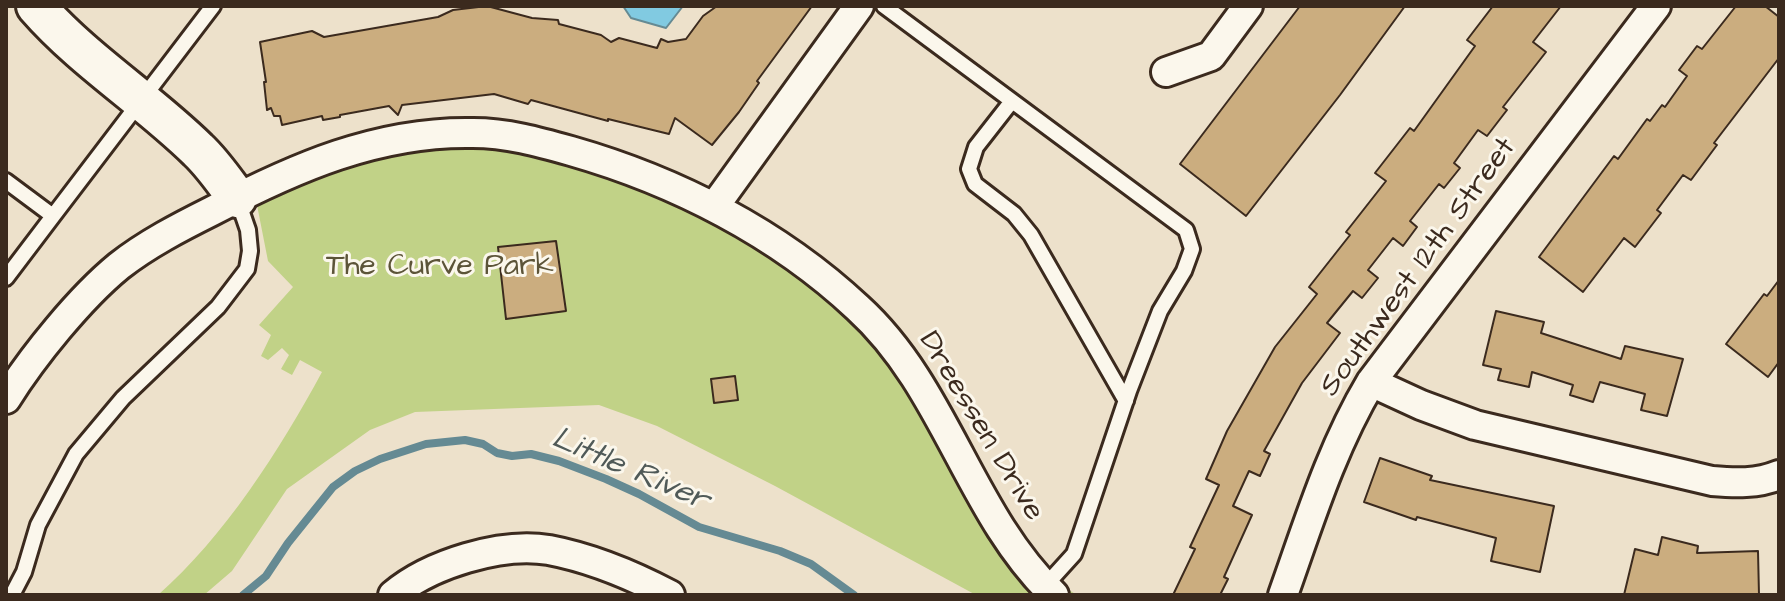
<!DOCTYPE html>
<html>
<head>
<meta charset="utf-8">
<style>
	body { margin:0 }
	#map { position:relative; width:1785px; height:601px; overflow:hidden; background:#ede1cb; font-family:"Architects Daughter",sans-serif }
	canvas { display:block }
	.frame { position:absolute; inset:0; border:8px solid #3b2a1e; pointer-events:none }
</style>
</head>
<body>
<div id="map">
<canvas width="1785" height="601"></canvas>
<div class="frame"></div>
</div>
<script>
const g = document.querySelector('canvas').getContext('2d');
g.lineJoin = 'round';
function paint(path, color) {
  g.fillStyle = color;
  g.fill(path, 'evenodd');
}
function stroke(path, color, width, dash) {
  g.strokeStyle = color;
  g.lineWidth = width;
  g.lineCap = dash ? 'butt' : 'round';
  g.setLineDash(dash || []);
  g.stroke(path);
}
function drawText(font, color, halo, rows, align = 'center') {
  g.font = font + ' "Architects Daughter",sans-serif';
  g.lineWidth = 6;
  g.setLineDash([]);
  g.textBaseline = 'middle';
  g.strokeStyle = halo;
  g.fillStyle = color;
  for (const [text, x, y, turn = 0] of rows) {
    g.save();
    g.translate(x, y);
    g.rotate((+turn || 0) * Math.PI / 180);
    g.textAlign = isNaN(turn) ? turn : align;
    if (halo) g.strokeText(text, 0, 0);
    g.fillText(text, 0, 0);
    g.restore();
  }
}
paint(new Path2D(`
	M385,132L626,162L859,308L999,515L1064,587L1077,595H976L775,486L657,426L599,405L415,412L370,430L287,489L232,571L204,595H158C224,537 280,450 322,372L300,360L292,375L281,369L289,355L282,348L268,360L261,356L271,335L259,325L293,287L268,261L257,205L366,140Z`), '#c1d287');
const water = new Path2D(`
	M623,6H683L666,28L631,18Z`);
paint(water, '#81cae1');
stroke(water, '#658a93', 2);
stroke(new Path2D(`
	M243,595L266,576L288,543L333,487L355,471L380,459L426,444L465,440L483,444L497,453L512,456L531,454L559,461L606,479L639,494L699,527L780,551L811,564L854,595`), '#658a93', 8);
const building = new Path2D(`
	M487,6L532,18L558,20L559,24L601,35L611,42L619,38L657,48L661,39L668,42L686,39L703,16L717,6H812L757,81L759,83L739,112L712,145L675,118L669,134L608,119V121L531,100L528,104L494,94L402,105L398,115L389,106L340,115V117L323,120L322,116L282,125L280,116H274L271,108L267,110L264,82H266L260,42L312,31L324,37L438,17L453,10Z
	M1300,6H1405L1340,95L1246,216L1180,164Z
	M1493,6H1561L1533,42L1546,52L1503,107L1507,110L1487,136L1478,130L1454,163L1460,168L1444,188L1439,184L1410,221L1417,227L1403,246L1393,238L1368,270L1378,278L1362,298L1353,291L1327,323L1340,333L1302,383L1264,451L1270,454L1260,476L1249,471L1233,506L1252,515L1224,577L1228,579L1220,595H1173L1195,549L1190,547L1219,485L1206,479L1227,431L1275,347L1317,294L1309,287L1350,235L1346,232L1386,181L1375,173L1410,128L1414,131L1475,46L1467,40Z
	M1736,6H1765L1779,17V58L1714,143L1717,145L1691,180L1683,175L1657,210L1661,213L1635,247L1624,238L1583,292L1539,257L1614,156L1618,159L1647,119L1650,121L1662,105L1665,107L1687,76L1679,70L1697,46L1702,49Z
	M556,241L566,311L506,319L498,247Z
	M1779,280V362L1768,377L1726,344L1764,294L1767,296Z
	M1496,311L1544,322L1541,333L1621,359L1625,346L1683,359L1667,416L1641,410L1645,394L1600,382L1593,402L1570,395L1573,385L1532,372L1529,387L1498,380L1501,369L1483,365Z
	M735,376L738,400L714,403L711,379Z
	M1380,458L1432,476L1430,480L1554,506L1540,572L1491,561L1496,538L1417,517L1416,520L1364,502Z
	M1662,537L1698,546L1697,553L1758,551L1759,595H1624L1635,549L1658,555Z`);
paint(building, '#cbad7f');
stroke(building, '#3b2a1e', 2);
const lane = new Path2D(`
	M884,6L1186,230L1192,249L1184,271L1160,311L1129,391L1074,554L1045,586
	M1012,101L976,147L969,169L975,184L1014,214L1031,235L1126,401
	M6,181L53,216L213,6
	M6,278L53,216
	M12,595L24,572L38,525L76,454L123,398L218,307L247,269L250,251L248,230L237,198`);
const street = new Path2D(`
	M1166,72L1211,56L1248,6
	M714,207L859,6
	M1371,382L1421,405L1475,425L1712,481C1735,483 1757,484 1779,475
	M6,399C33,356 80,298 119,266C147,244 180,227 212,211C294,168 378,131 473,133C507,133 539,142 571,151C676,181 778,233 858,308C946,388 969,513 1054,595
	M393,595C430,564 501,542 549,550C591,558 632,575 670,595
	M1283,595C1309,522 1331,449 1371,382L1656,6`);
const secondary = new Path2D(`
	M36,6C84,61 146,99 198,150C213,164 225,182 237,198`);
stroke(lane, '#3b2a1e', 20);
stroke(street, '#3b2a1e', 34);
stroke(secondary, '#3b2a1e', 44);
stroke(lane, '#fbf7ec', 14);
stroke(street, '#fbf7ec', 28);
stroke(secondary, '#fbf7ec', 38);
drawText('30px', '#5c5438', '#fbf7ec', [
	["The Curve Park",440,268]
]);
drawText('30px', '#3b2a1e', '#fbf7ec', [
	["Southwest 12th Street",1419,268,-54],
	["Dreessen Drive",980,427,59]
]);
drawText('italic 32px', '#505a58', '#fbf7ec', [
	["Little River",630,471,23]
]);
</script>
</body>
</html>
